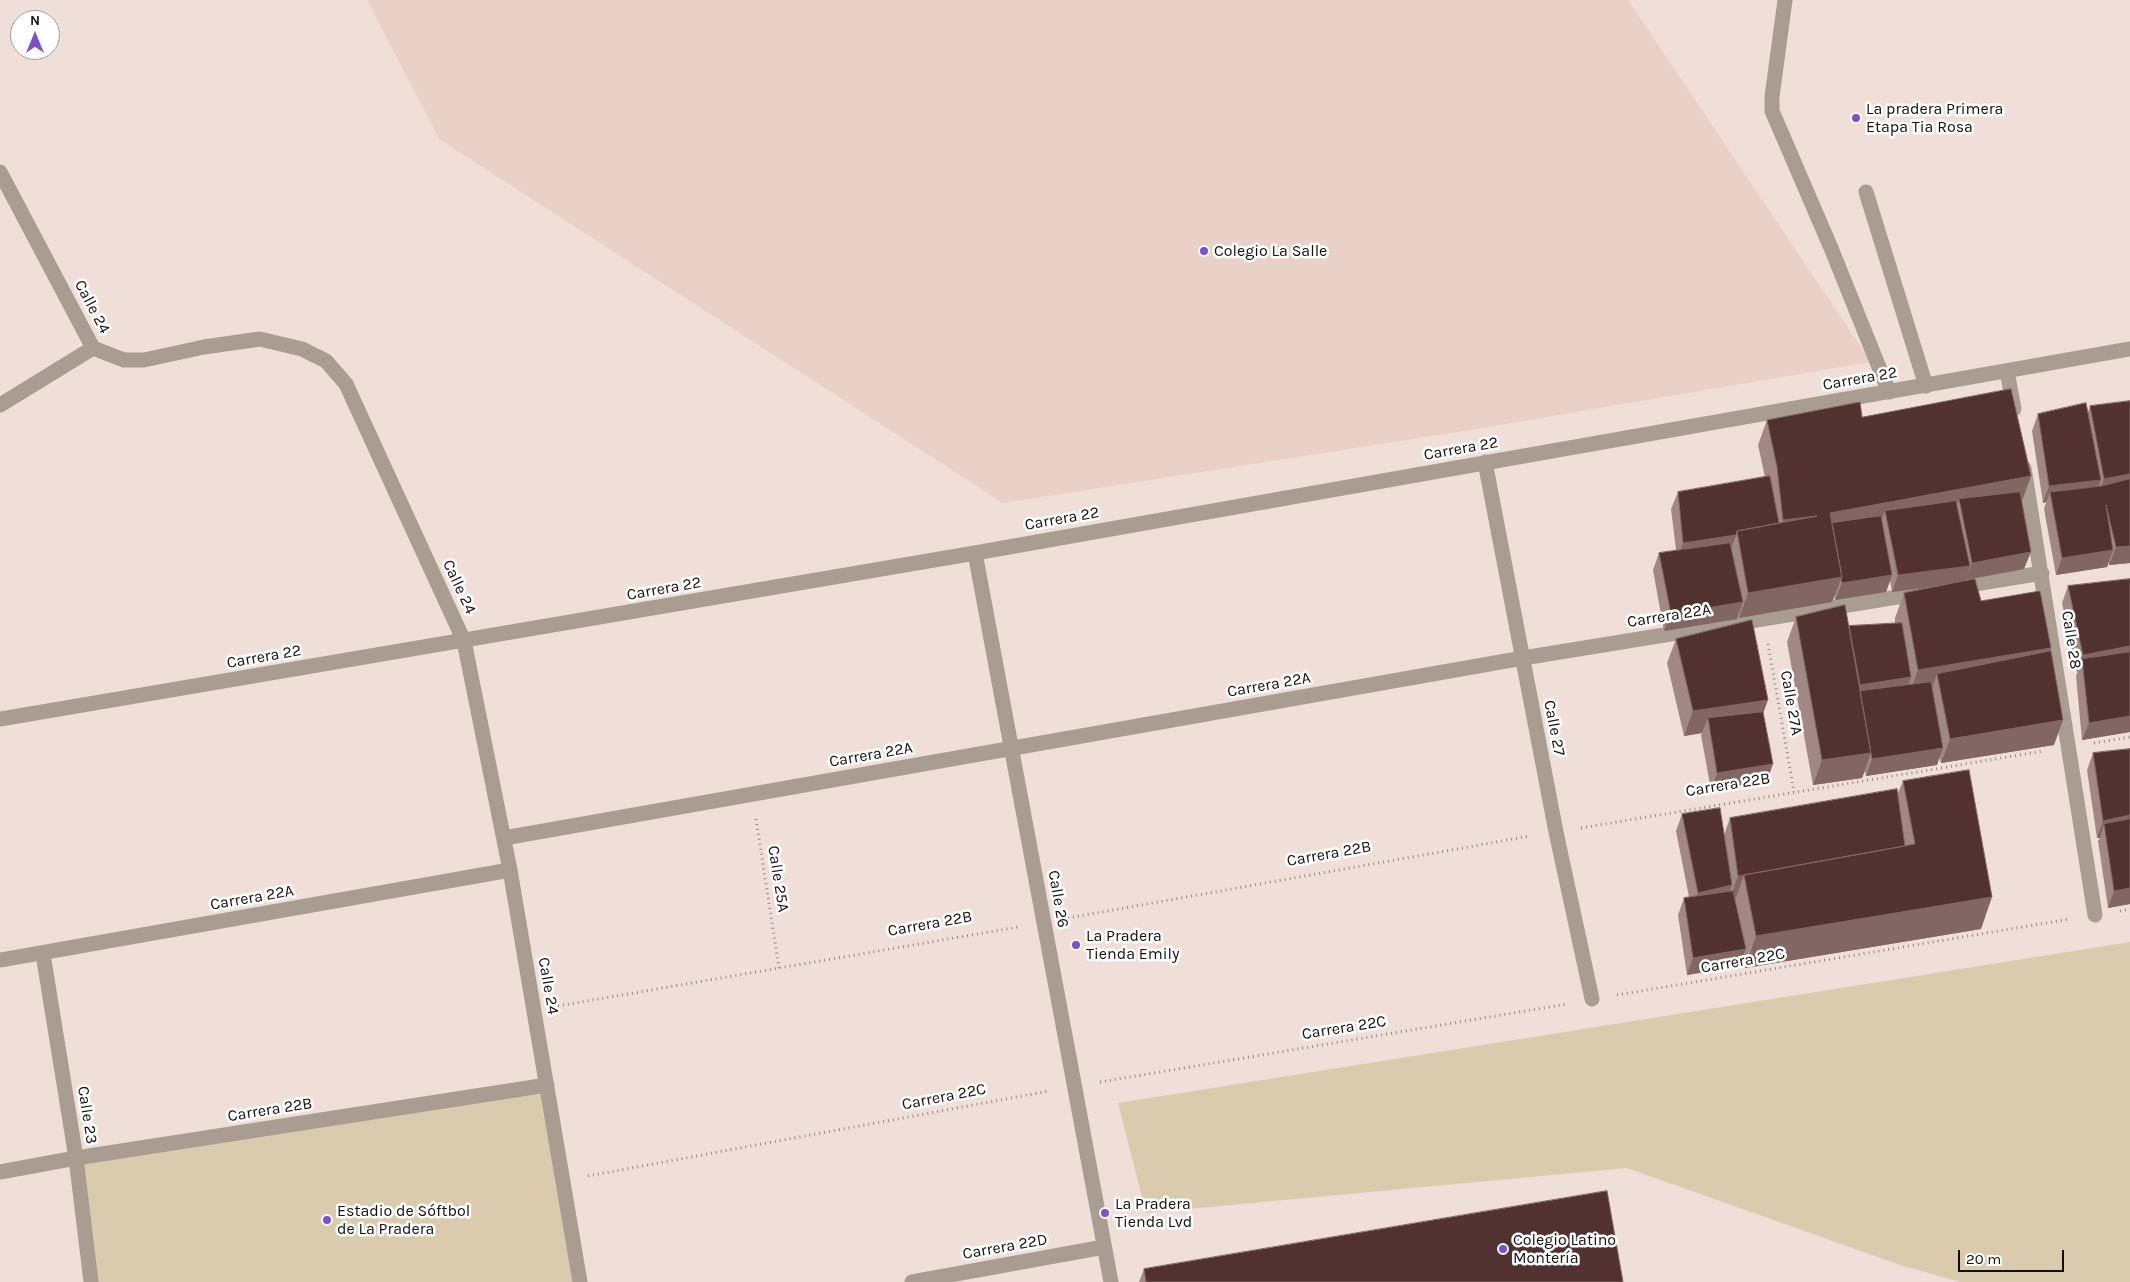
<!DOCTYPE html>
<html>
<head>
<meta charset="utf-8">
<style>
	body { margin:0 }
	#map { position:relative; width:2130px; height:1282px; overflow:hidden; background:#f0dfd9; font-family:Karla,sans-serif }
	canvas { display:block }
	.north { position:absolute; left:10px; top:10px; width:50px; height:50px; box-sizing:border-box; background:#fff; border:1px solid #a19f9e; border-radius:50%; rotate:0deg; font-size:14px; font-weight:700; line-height:20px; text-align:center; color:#140f0d }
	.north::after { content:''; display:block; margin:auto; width:18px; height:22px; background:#7c50c9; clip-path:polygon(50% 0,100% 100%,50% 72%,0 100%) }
	.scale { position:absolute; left:1958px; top:1250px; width:106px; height:22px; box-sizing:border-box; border:2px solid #140f0d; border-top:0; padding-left:6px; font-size:15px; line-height:18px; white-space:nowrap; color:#140f0d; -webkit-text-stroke:4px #fff; paint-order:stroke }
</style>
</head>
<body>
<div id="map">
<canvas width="2130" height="1282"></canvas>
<div class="north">N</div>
<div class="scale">20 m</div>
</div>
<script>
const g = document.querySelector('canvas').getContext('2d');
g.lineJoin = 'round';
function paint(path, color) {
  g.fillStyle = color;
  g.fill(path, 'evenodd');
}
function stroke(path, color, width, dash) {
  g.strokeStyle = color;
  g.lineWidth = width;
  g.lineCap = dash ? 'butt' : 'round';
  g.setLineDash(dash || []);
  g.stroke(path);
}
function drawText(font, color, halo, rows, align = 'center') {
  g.font = font + ' Karla,sans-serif';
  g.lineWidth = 5;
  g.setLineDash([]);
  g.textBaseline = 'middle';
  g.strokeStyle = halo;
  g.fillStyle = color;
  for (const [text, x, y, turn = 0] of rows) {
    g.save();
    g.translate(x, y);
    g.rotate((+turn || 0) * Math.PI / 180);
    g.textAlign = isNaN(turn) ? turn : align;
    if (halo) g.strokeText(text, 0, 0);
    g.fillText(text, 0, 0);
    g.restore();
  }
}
paint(new Path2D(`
	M367,0H1628L1871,362L1464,431L1003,503L439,139Z`), '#e9d1c7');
paint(new Path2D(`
	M2130,942V1282H1960L1900,1265L1627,1168L1146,1213L1118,1103Z
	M547,1085L580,1282H93L76,1158Z`), '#dacbae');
stroke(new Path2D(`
	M1768,644L1794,792
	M2094,743L2130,737
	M756,819L779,968
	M1581,828L2043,751
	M2120,911L2130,909
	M1068,918L1530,836
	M1617,995L2070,919
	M558,1006L1018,927
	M1100,1082L1567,1004
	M588,1176L1049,1091`), '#938783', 3, [1, 4]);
stroke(new Path2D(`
	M1785,0L1772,97V111L1831,248L1889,392
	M0,172L93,348L124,360H144L204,347L260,339L302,349L326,361L346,384L464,641L510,870L580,1282
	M1866,192L1926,386
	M2007,371L2014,409
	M0,405L93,348
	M1485,462L1556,832L1592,999
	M2024,468L2095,915
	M975,553L1111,1282
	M1957,587L2042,573
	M0,719L975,553L2130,349
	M504,838L1523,658L1922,593
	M43,954L76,1158L91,1282
	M0,960L510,870
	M0,1172L76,1158L547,1085
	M912,1282L1104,1247`), '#a99d92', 15);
paint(new Path2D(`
	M2090,406L2130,563L2109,565V562L2107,567L2056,575L2044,509L2046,502L2043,503L2032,431L2038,414L2088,412Z
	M1862,417L2022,501H2021L2024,569L1965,580V581L1981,601L2050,651L2054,745L1941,763L1939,757L1937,765L1866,776L1865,771L1862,778L1813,785L1787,642L1796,617L1849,626L1895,623V618L1904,593L1941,586L1892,592L1890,581L1886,592L1835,600V596L1832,602L1739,618V614L1737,619L1664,631L1653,570L1659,553L1676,550L1671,509L1678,492L1765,477L1758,445L1767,420Z
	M2130,579V732L2082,740L2076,676L2078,671L2077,672L2062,603L2068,586Z
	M1676,639L1763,712L1767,781L1711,790L1701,735L1702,733L1684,736L1667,663Z
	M2130,749V904L2108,908L2098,841L2100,838H2097L2087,770L2093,753Z
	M1903,781L1981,929L1745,968L1742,957L1739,966L1687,975L1678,915L1684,898L1689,897L1676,831L1682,814L1724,835L1730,818L1897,795Z
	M1144,1269L1623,1282H1139Z`), '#a18885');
paint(new Path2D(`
	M2130,474V490L2098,496L2104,479Z
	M2031,476L2022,501L1962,512L1959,499L1954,513L1885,511L1879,527L1832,535L1830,513Z
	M2101,480L2095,497L2050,492L2046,502L2043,503L2049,486Z
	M1817,516L1780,528L1783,520Z
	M1736,535L1730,552L1677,560L1683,543Z
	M2130,546V563L2109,565L2116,547Z
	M2113,550L2107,567L2056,575L2062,558Z
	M2031,552L2024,569L1965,580L1972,563Z
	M1970,566L1964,583L1892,592L1898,575Z
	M1892,575L1886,592L1835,600L1842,583Z
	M1842,577L1832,602L1739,618L1748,593Z
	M1743,602L1737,619L1664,631L1671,614Z
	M2130,646V662L2082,659L2078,671L2077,672L2083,655Z
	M2051,648L2042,673L1937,674L1931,691L1909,695L1918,670Z
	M1911,677L1905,694L1859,691L1860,685Z
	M1768,700L1759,725L1708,718L1702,733L1684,736L1693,711Z
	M2130,716V732L2082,740L2089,723Z
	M2063,720L2054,745L1941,763L1950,739Z
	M1943,748L1937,765L1866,776L1872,759Z
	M1871,753L1862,778L1813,785L1822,760Z
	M1773,764L1767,781L1711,790L1717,773Z
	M2130,815V830L2104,824L2100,838H2097L2103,821Z
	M1744,875L1735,900L1729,901L1738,876Z
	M1732,885L1725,902L1692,910L1698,893Z
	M2130,888V904L2108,908L2114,891Z
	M1992,897L1981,929L1745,968L1756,936Z
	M1746,949L1739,966L1687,975L1693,958Z`), '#816663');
const building = new Path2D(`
	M2011,389L2031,476L1830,513L1842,577L1748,593L1737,531L1817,516L1783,520L1777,467L1767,420L1860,402L1862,417Z
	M2130,401V474L2104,479L2090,406Z
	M2086,403L2101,480L2049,486L2038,414Z
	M1770,476L1779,523L1737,531L1736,535L1683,543L1678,492Z
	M2130,479V546L2116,547L2106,505L2113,550L2062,558L2050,492L2101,486Z
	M2020,492L2031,552L1972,563L1959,499Z
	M1956,501L1970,566L1898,575L1885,511Z
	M1881,516L1892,575L1842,583L1841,579L1842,577L1832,523Z
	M1730,543L1743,602L1671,614L1659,553Z
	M1975,579L1981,601L2040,591L2051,648L1918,670L1904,593Z
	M2130,579V646L2083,655L2068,586Z
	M1845,605L1871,753L1822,760L1796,617Z
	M1752,620L1768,700L1693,711L1676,639Z
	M1902,623L1911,677L1860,685L1849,626Z
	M2051,651L2063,720L1950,739L1937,674Z
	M2130,652V716L2089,723L2082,659Z
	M1931,682L1943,748L1872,759L1860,691Z
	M1763,712L1773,764L1717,773L1708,718Z
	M2130,749V815L2103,821L2093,753Z
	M1969,770L1992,897L1756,936L1744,875L1915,844L1903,781Z
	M1897,789L1905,846L1738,876L1730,818Z
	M1720,808L1732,885L1698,893L1682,814Z
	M2130,819V888L2114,891L2104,824Z
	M1733,891L1746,949L1693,958L1684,898Z
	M1607,1191L1623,1282H1146L1144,1269Z`);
paint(building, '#523231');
stroke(building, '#816663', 1);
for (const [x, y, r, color] of [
	[1856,118,5,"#7c50c9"],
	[1204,251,5,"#7c50c9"],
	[1076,945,5,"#7c50c9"],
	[1105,1213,5,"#7c50c9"],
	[327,1220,5,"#7c50c9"],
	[1503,1249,5,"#7c50c9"]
]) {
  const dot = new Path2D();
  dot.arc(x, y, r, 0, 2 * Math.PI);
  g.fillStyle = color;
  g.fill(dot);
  stroke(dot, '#fff', 2);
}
drawText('16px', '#140f0d', '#fff', [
	["La pradera Primera",1866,109],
	["Etapa Tia Rosa",1866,127],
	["Colegio La Salle",1214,251],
	["La Pradera",1086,936],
	["Tienda Emily",1086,954],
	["La Pradera",1115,1204],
	["Tienda Lvd",1115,1222],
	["Estadio de Sóftbol",337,1211],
	["de La Pradera",337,1229],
	["Colegio Latino",1513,1240],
	["Montería",1513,1258]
], 'left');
drawText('16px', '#140f0d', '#fff', [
	["Calle 24",92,307,62],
	["Carrera 22",1860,379,-10],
	["Carrera 22",1461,449,-10],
	["Carrera 22",1062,519,-10],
	["Calle 24",459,587,65],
	["Carrera 22",664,589,-10],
	["Carrera 22A",1669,616,-9],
	["Calle 28",2071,640,81],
	["Carrera 22",264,657,-10],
	["Carrera 22A",1269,685,-10],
	["Calle 27A",1791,703,80],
	["Calle 27",1554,728,79],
	["Carrera 22A",871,755,-10],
	["Carrera 22B",1728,785,-9],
	["Carrera 22B",1329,854,-10],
	["Calle 25A",778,879,81],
	["Carrera 22A",252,898,-10],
	["Calle 26",1058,899,80],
	["Carrera 22B",930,924,-10],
	["Carrera 22C",1743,961,-10],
	["Calle 24",548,986,80],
	["Carrera 22C",1344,1028,-9],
	["Carrera 22C",944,1097,-11],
	["Carrera 22B",270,1110,-9],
	["Calle 23",87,1115,81],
	["Carrera 22D",1005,1247,-10]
]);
</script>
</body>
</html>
